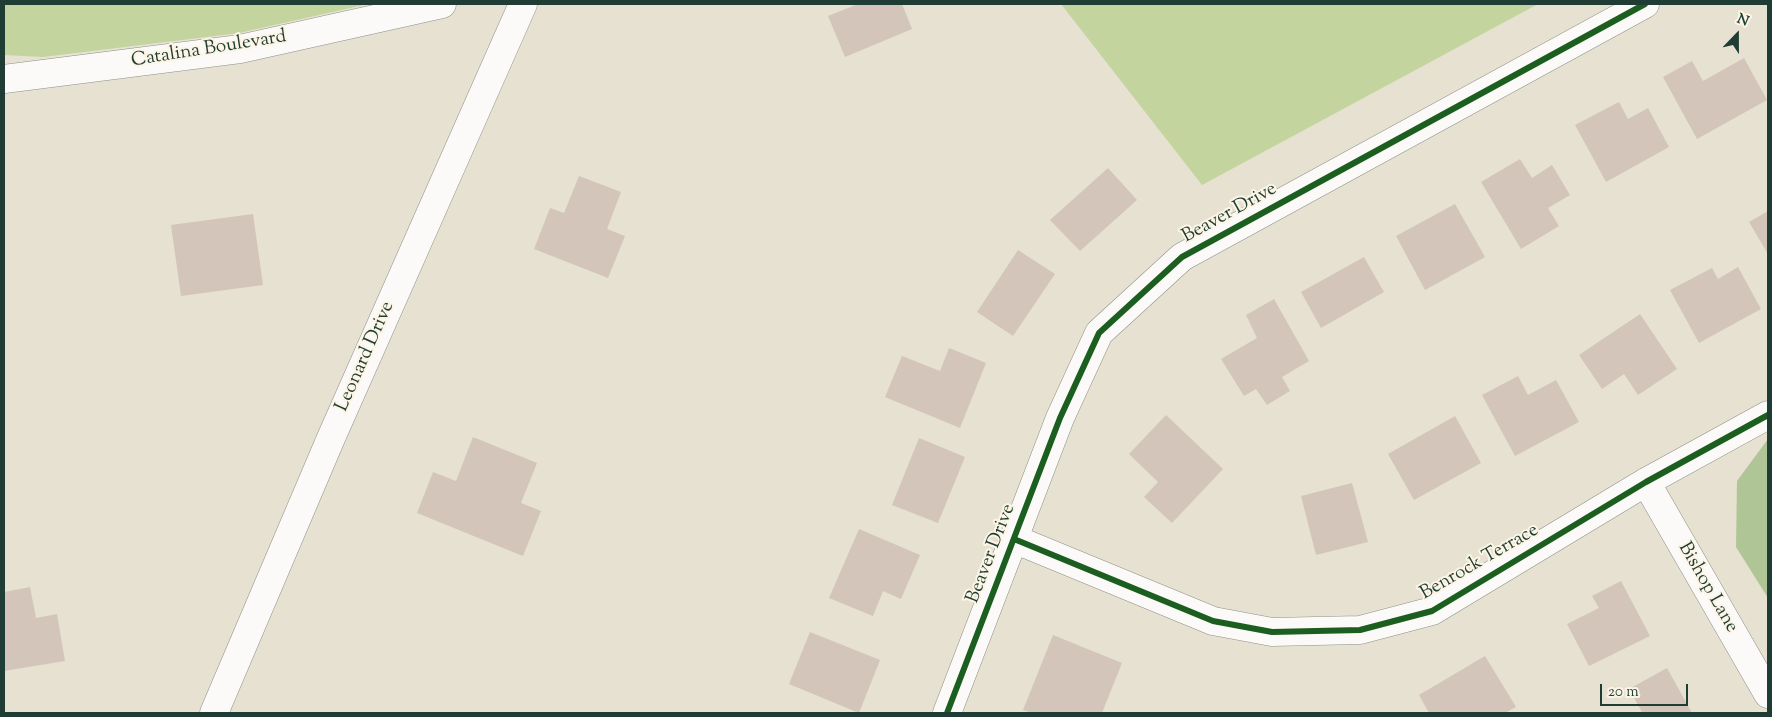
<!DOCTYPE html>
<html>
<head>
<meta charset="utf-8">
<style>
	body { margin:0 }
	#map { position:relative; width:1772px; height:717px; overflow:hidden; background:#e6e1d1; font-family:"Sorts Mill Goudy",serif }
	canvas { display:block }
	.frame { position:absolute; inset:0; border:5px solid #1f3d34; pointer-events:none }
	.north { position:absolute; left:1712px; top:10px; width:50px; height:50px; -webkit-text-stroke:4px #fcf5e5; paint-order:stroke; rotate:22deg; font-size:14px; font-weight:700; line-height:20px; text-align:center; color:#1f3d34 }
	.north::after { content:''; display:block; margin:auto; width:18px; height:22px; background:#1f3d34; clip-path:polygon(50% 0,100% 100%,50% 72%,0 100%) }
	.scale { position:absolute; left:1600px; top:684px; width:88px; height:22px; box-sizing:border-box; border:2px solid #1f3d34; border-top:0; padding-left:6px; font-size:15px; line-height:18px; white-space:nowrap; color:#1f3d34; -webkit-text-stroke:4px #fcf5e5; paint-order:stroke }
</style>
</head>
<body>
<div id="map">
<canvas width="1772" height="717"></canvas>
<div class="frame"></div>
<div class="north">N</div>
<div class="scale">20 m</div>
</div>
<script>
const g = document.querySelector('canvas').getContext('2d');
g.lineJoin = 'round';
function paint(path, color) {
  g.fillStyle = color;
  g.fill(path, 'evenodd');
}
function stroke(path, color, width, dash) {
  g.strokeStyle = color;
  g.lineWidth = width;
  g.lineCap = dash ? 'butt' : 'round';
  g.setLineDash(dash || []);
  g.stroke(path);
}
function drawText(font, color, halo, rows, align = 'center') {
  g.font = font + ' "Sorts Mill Goudy",serif';
  g.lineWidth = 4;
  g.setLineDash([]);
  g.textBaseline = 'middle';
  g.strokeStyle = halo;
  g.fillStyle = color;
  for (const [text, x, y, turn = 0] of rows) {
    g.save();
    g.translate(x, y);
    g.rotate((+turn || 0) * Math.PI / 180);
    g.textAlign = isNaN(turn) ? turn : align;
    if (halo) g.strokeText(text, 0, 0);
    g.fillText(text, 0, 0);
    g.restore();
  }
}
paint(new Path2D(`
	M4,4H368L239,33L43,57L4,55Z
	M1061,4H1538L1202,185Z`), '#c3d49e');
paint(new Path2D(`
	M1768,439V598L1736,547L1737,481Z`), '#b0c596');
paint(new Path2D(`
	M858,4H902L912,29L845,57L828,16Z
	M1744,58L1767,100L1697,139L1663,77L1692,61L1703,81Z
	M1619,102L1628,119L1648,108L1669,147L1606,182L1575,125Z
	M1520,159L1532,178L1552,165L1570,195L1548,208L1559,226L1521,249L1481,182Z
	M1108,168L1137,200L1080,251L1050,220Z
	M579,176L621,192L607,229L625,236L608,278L534,249L550,208L564,213Z
	M1455,204L1485,257L1425,290L1396,236Z
	M1768,211V254L1749,222Z
	M253,214L263,285L181,296L171,225Z
	M1018,250L1055,274L1013,336L977,312Z
	M1364,257L1384,292L1321,328L1301,292Z
	M1738,267L1761,309L1699,343L1670,290L1712,268L1718,279Z
	M1274,299L1309,361L1282,377L1290,391L1267,405L1256,389L1244,396L1221,359L1257,338L1246,315Z
	M1640,314L1677,369L1638,395L1624,374L1602,389L1579,355Z
	M949,348L986,363L960,428L885,397L902,356L940,371Z
	M1518,376L1528,395L1556,380L1579,422L1515,456L1482,395Z
	M1166,415L1223,469L1172,523L1144,497L1158,482L1129,454Z
	M1455,416L1481,463L1414,500L1388,454Z
	M473,437L537,463L521,503L541,511L523,556L417,513L433,472L456,481Z
	M919,438L965,457L938,523L892,505Z
	M1352,483L1368,542L1316,555L1301,496Z
	M859,529L920,555L901,599L883,591L873,616L829,598Z
	M1621,581L1650,636L1589,666L1567,624L1599,608L1592,596Z
	M30,587L36,618L57,614L65,661L4,671V592Z
	M810,632L880,660L859,713L789,684Z
	M1053,635L1122,663L1102,713H1032L1023,710Z
	M1485,656L1516,707L1505,713H1429L1419,695Z
	M1667,668L1692,713H1639L1642,712L1629,689Z`), '#d3c5b9');
const minor = new Path2D(`
	M4,79L240,49L442,4
	M1646,482L1768,694
	M1014,539L1213,621L1272,632L1360,630L1432,611L1646,482L1768,415
	M214,713L331,438L523,4
	M947,713L1060,418L1099,333L1182,257L1645,4`);
stroke(minor, '#8e9087', 29);
stroke(minor, '#fbfaf8', 28);
stroke(new Path2D(`
	M1014,539L1213,621L1272,632L1360,630L1432,611L1646,482L1768,415
	M947,713L1060,418L1099,333L1182,257L1645,4`), '#1b5e20', 6);
drawText('19px', '#1f3d34', '#fcf5e5', [
	["Catalina Boulevard",209,50,-9],
	["Beaver Drive",1230,214,-29],
	["Leonard Drive",366,357,-66],
	["Beaver Drive",992,554,-69],
	["Benrock Terrace",1480,563,-30],
	["Bishop Lane",1707,588,60]
]);
</script>
</body>
</html>
